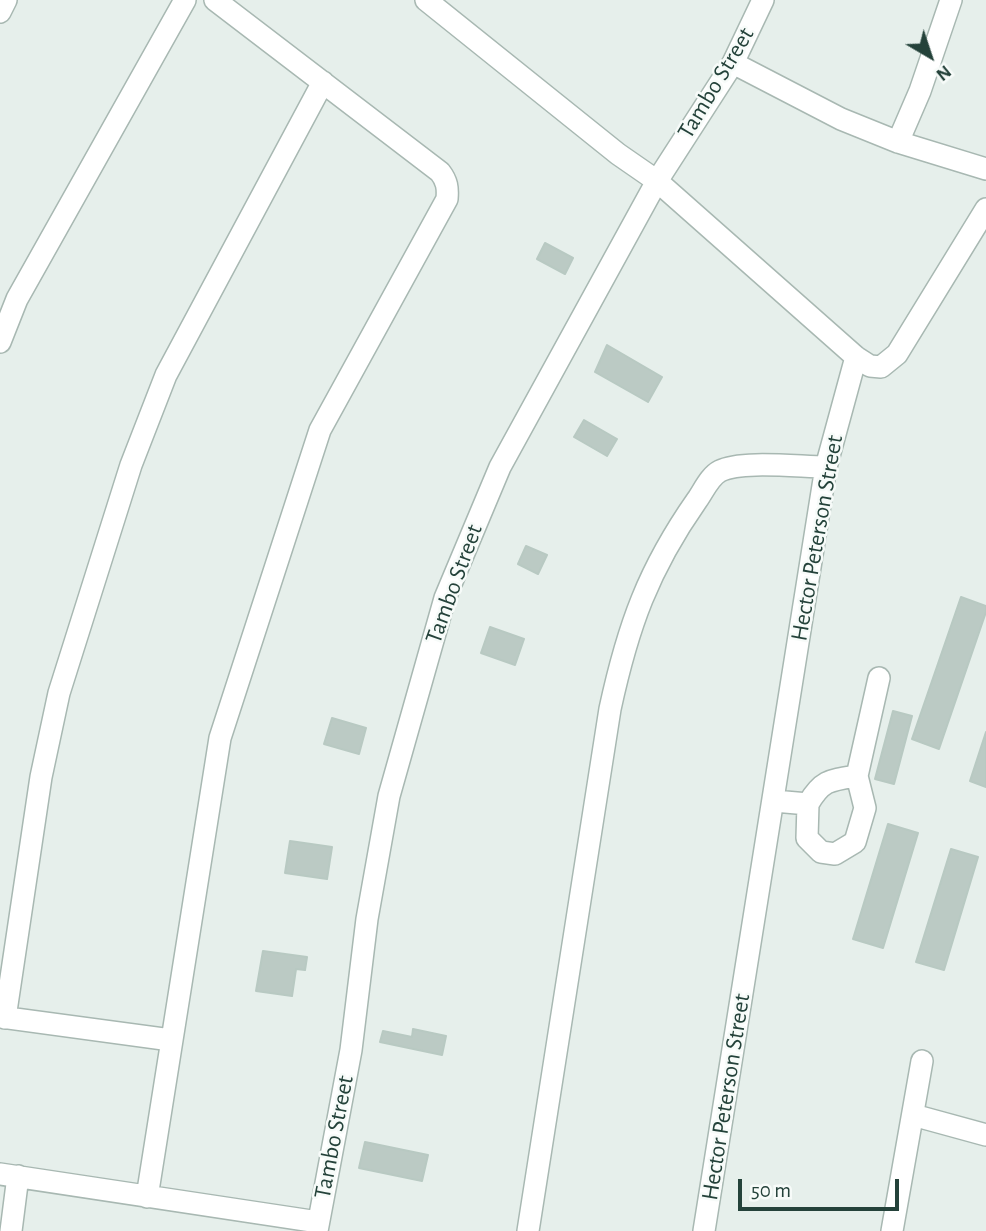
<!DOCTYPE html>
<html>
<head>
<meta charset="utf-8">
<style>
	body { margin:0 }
	#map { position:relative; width:986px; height:1231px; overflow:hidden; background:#e6efeb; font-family:"Alegreya Sans",sans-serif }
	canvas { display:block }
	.north { position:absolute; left:895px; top:21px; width:70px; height:70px; -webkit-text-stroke:5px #f7fbf9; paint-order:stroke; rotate:141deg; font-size:19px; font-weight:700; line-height:28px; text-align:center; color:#24423a }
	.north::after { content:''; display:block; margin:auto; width:24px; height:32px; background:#24423a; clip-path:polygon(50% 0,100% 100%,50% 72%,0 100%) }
	.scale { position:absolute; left:738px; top:1179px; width:161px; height:32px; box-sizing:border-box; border:4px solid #24423a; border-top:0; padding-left:9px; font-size:21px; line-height:24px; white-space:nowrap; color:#24423a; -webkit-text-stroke:5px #f7fbf9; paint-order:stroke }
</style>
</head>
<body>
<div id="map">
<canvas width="986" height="1231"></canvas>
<div class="north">N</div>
<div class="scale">50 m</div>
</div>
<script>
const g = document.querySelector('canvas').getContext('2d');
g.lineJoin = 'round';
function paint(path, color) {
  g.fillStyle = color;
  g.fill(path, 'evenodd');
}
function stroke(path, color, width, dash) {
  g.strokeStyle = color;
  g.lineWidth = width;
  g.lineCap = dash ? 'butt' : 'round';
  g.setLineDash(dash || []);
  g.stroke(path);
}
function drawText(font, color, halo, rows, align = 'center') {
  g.font = font + ' "Alegreya Sans",sans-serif';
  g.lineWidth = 5;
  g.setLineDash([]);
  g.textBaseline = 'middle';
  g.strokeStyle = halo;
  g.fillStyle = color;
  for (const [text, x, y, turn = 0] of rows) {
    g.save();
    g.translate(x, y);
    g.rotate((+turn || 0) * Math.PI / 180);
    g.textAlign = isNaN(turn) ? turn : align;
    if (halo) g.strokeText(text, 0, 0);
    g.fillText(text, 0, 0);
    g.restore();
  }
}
const building = new Path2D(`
	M545,243L573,258L565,274L537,259Z
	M607,345L662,377L648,402L595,372Z
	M584,420L617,439L607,456L574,437Z
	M526,546L547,555L538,574L518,564Z
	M961,597L986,606V612L939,749L912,739Z
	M490,627L524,639L515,665L481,653Z
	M893,711L912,716L894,784L875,779Z
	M332,718L366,728L359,754L324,744Z
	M986,732V787L970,781Z
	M888,824L918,833L883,948L853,939Z
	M290,841L332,847L327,879L285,873Z
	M951,849L978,857L944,970L916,962Z
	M263,951L307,957L305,970L296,969L292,996L256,991Z
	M413,1029L446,1036L442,1055L380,1042L383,1031L412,1037Z
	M365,1142L428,1155L422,1181L359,1168Z`);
paint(building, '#bbcac4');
stroke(building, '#b8c9c2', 2);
const minor = new Path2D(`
	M426,0L618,154L657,181L856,357L870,366L881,367L897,354L986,209
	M0,12L6,0
	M733,63L841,119L898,142L986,169
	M898,142L920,91L951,0
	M0,342L17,299L185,0
	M774,801L808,804L807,838L821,852L835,854L855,842L865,808L857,776L879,678
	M808,804C822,780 830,780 857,776
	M0,1017L171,1040
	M5,1018L41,777L59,693L131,465L166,375L323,82
	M913,1115L986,1135
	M0,1174L318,1222
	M147,1197L220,738L320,430L447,199C448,188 447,181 440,172L215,0
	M11,1231L18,1176
	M317,1231L351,1050L367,919L389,796L445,598L500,467L657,181L733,63L763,0
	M528,1231L610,709C628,626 648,570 697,500C704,490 710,476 720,471C741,460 800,467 826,467
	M704,1231L826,467L856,357
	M892,1231L922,1061`);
stroke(minor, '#a8b8b2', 24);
stroke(minor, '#fff', 21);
drawText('24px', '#24423a', '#f7fbf9', [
	["Tambo Street",716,83,-59],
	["Hector Peterson Street",817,538,-80],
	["Tambo Street",454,584,-70],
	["Hector Peterson Street",726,1097,-81],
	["Tambo Street",334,1137,-79]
]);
</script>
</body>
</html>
